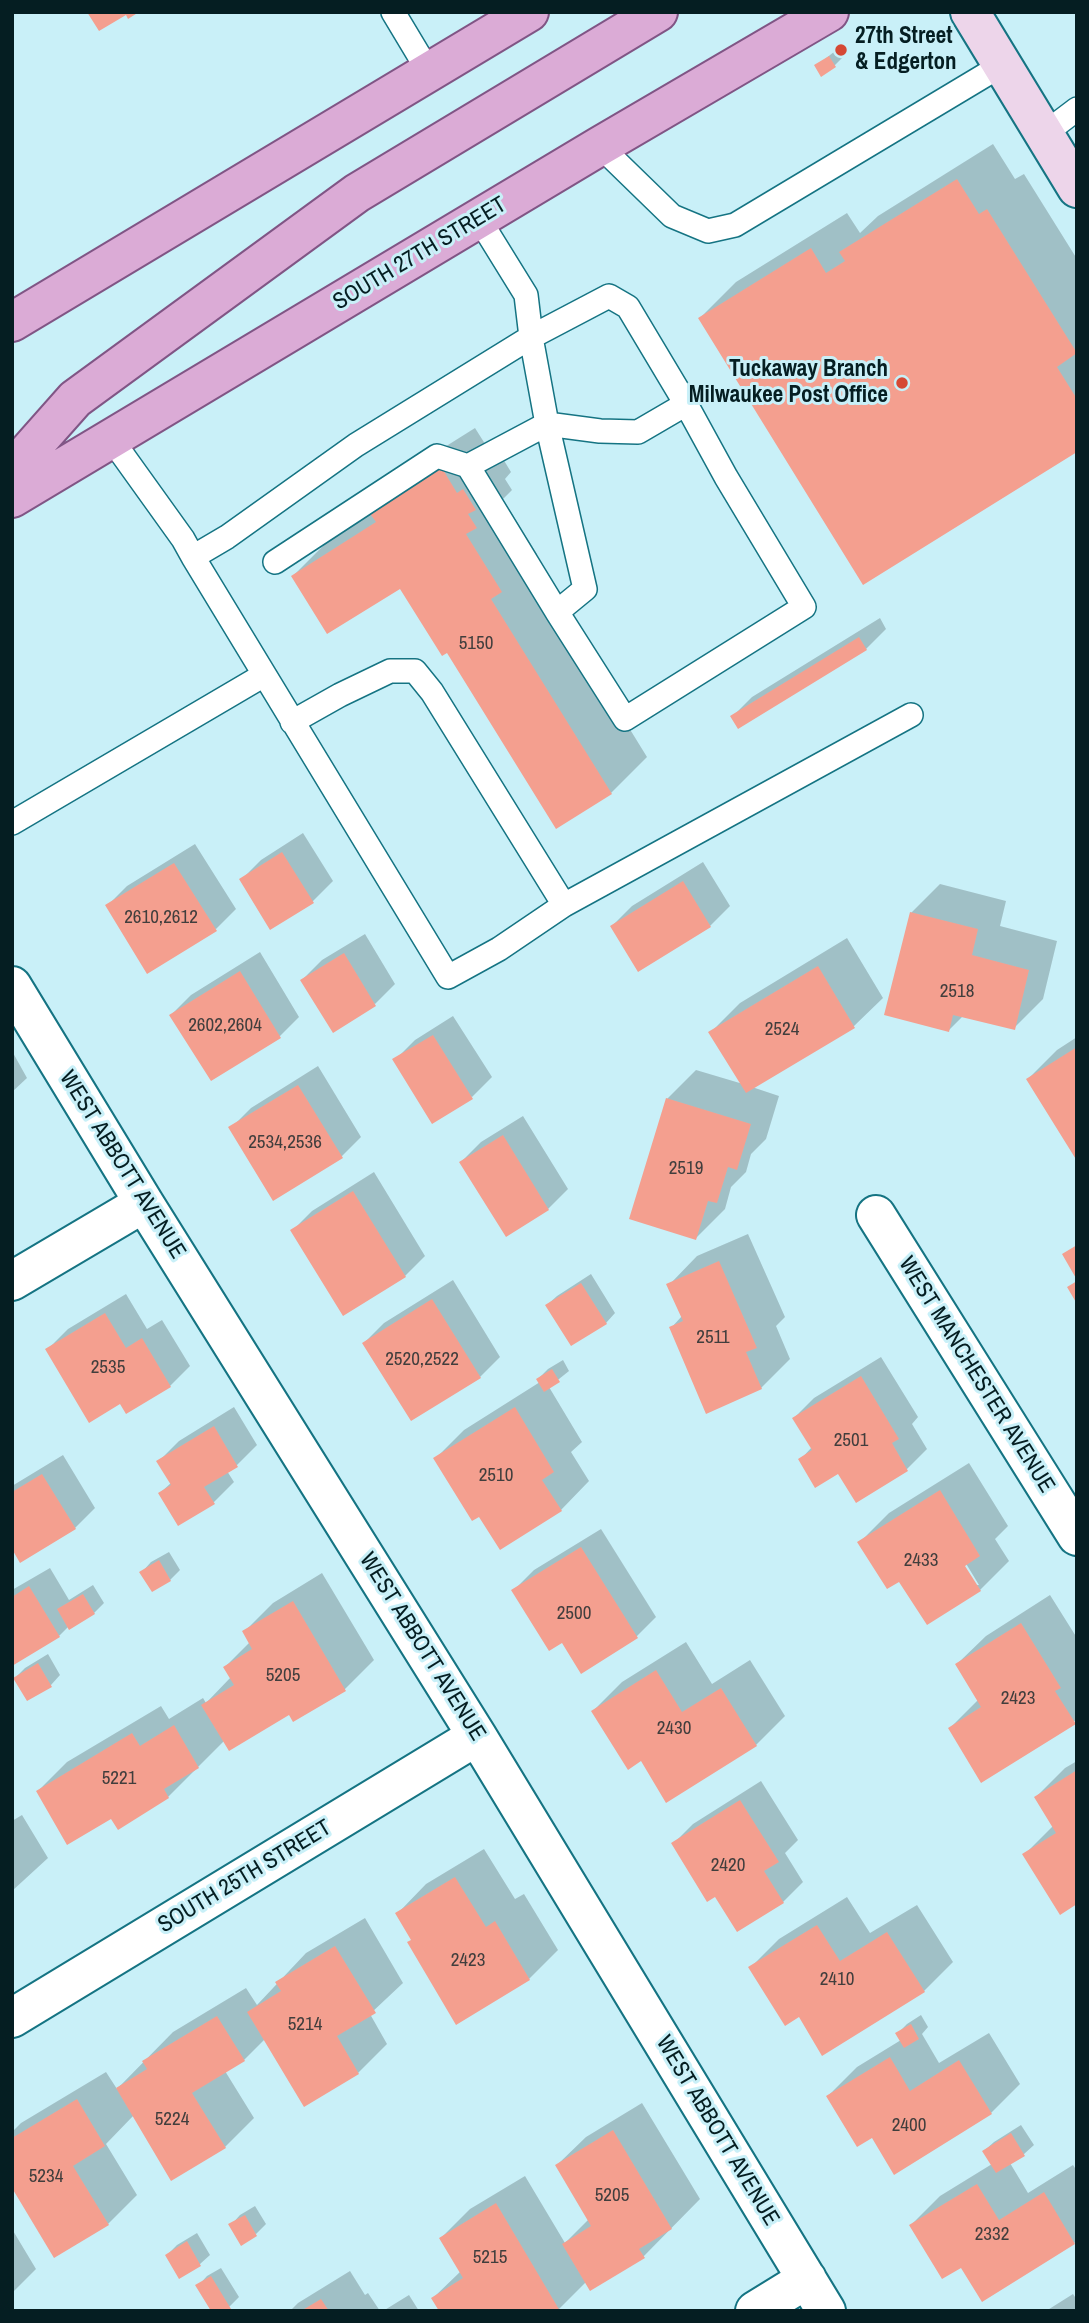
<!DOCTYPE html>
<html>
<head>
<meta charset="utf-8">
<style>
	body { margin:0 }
	#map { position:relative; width:1089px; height:2323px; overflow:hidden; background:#c9f0f8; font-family:"Archivo Narrow",sans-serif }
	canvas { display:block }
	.frame { position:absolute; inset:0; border:14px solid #051e22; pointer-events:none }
</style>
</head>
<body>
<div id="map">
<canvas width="1089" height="2323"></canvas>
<div class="frame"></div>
</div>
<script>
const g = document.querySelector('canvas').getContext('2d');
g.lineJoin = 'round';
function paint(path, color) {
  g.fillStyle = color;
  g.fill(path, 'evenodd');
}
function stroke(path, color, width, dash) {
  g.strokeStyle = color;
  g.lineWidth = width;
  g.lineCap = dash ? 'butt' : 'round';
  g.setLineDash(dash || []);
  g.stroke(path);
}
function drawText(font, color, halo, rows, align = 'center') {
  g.font = font + ' "Archivo Narrow",sans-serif';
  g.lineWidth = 6;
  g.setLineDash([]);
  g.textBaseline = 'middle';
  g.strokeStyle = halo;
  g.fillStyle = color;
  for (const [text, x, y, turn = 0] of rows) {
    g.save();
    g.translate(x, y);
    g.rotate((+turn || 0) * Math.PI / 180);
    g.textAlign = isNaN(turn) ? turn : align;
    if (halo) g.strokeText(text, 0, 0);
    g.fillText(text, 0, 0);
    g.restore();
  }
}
paint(new Path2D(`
	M839,48L844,56L834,66H816Z
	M993,144L1015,179L1024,174L1077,259V450L700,318L736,282L847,213L860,233L878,216Z
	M475,428L494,458L500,454L511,472L505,479L512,490L503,499L537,554L528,564L647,757L611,793L448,651L401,587L293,576L329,540L372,513L405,472Z
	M880,618L886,629L866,649L738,727L732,717L752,697Z
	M303,833L333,881L313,901L271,927L241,880L261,860Z
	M195,844L236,909L216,929L107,906L127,886Z
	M703,862L730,906L710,926L638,970L612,926L632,906Z
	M940,884L1006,901L1000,926L1057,941L1043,999L1014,1028L963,1016L949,1030L911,913Z
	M365,934L395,984L375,1004L302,980L322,960Z
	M847,938L883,998L854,1026L752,1087L779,1096L766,1139L751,1154L746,1172L731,1187L725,1209L696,1238L667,1099L696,1070L743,1084L711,1032L740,1003Z
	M260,952L299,1017L279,1037L171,1015L191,995Z
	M453,1016L492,1077L472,1097L395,1060L415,1040Z
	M1077,1037V1157L1028,1079L1057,1050Z
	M12,1051L27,1078L12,1092Z
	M318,1066L361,1137L341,1157L231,1128L251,1108Z
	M523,1116L568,1189L548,1209L461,1162L481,1142Z
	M374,1172L425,1256L405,1276L292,1231L312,1211Z
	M748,1234L785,1317L776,1326L790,1359L761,1388L671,1328L682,1316L669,1285L697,1256Z
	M591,1274L615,1313L606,1323L547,1305L557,1296Z
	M453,1280L500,1357L480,1377L364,1343L384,1323Z
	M126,1294L147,1329L162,1320L190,1366L170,1386L121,1402L48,1349L68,1329Z
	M881,1357L918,1417L912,1424L927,1449L907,1469L838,1472L800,1460L812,1447L794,1418L814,1398Z
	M563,1360L569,1371L549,1387L582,1442L571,1452L589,1481L561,1510L480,1514L436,1458L464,1430L540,1382L538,1379L548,1369Z
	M234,1407L257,1445L237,1465L227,1471L234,1482L214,1502L178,1524L160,1493L172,1482L159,1461L179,1441Z
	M63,1455L95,1508L75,1528L12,1545V1486Z
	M969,1463L1008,1526L995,1539L1009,1561L980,1590L900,1579L860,1542L889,1513ZM962,1557L979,1585H975L959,1559Z
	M601,1529L656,1617L636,1637L562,1641L514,1590L534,1570Z
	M169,1552L180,1570L170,1580L142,1572L151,1562Z
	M50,1568L69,1600L93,1585L104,1603L94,1613L69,1626L59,1636L12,1664V1590Z
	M322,1573L374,1660L345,1689L294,1720L289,1713L225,1740L168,1797L118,1827L112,1816L38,1791L67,1762L161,1706L169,1719L203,1698L206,1703L231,1677L225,1667L250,1642L244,1632L273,1603Z
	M1050,1595L1077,1638V1721L950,1728L979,1699L957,1664L986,1636Z
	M686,1642L712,1684L750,1660L785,1716L756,1745L641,1759L593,1711L622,1682Z
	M48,1654L60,1675L51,1685L15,1678L25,1668Z
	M1077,1761V1902L1024,1855L1054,1825L1036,1797L1065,1768Z
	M761,1781L798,1840L785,1853L803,1882L783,1902L716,1895L673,1844L693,1824Z
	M22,1815L48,1858L12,1891V1821Z
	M484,1849L515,1899L524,1894L558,1950L529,1979L413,1939L398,1913L426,1884Z
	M847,1897L870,1933L917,1905L953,1962L924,1991L799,2015L750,1968L779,1939Z
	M365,1918L403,1983L370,2014L387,2044L358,2073L265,2039L244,2060L225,2071L254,2118L225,2147L134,2115L106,2144L137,2195L108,2224L12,2185V2132L21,2123L106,2072L117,2089L173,2032L246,1988L257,2005L306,1953Z
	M921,2015L928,2027L922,2034L939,2063L989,2033L1020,2084L991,2113L872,2135L828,2096L857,2067L901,2040L897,2034L907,2024Z
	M642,2103L700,2199L643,2257L587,2281L559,2309L433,2298L461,2271L441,2238L470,2209L525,2176L565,2243L589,2219L557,2165L586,2137Z
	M1021,2125L1034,2145L1024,2154L1010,2163L1028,2193L1073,2165L1077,2171V2241L1074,2243L961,2265L911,2225L940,2196L992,2164L984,2151L994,2142Z
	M255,2206L266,2224L256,2234L231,2225L240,2215Z
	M12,2229L36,2269L12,2293Z
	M197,2233L210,2255L200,2264L180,2276L167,2255L177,2245Z
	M221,2268L239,2297L229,2307L198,2286L207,2276Z
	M350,2271L365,2295L368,2293L380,2311H290L298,2303Z
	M1073,2294L1077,2300V2311H1046Z
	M409,2295L419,2311H383Z`), '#0003');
paint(new Path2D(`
	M87,12H139L128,19L126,15L99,31Z
	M829,56L836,67L821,77L814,65Z
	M957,179L979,214L987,209L1077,353L1057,367L1077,399V452L863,585L698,318L811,248L826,273L845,261L839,252Z
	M439,463L457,493L463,489L476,510L468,514L477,528L466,534L502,592L491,599L612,794L556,829L447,653L442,656L400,589L327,634L291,576L376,522L366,508Z
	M859,637L867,650L738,729L730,716Z
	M282,852L314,903L270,930L239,879Z
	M174,863L217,931L147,974L105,905Z
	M683,881L711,927L638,972L610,926Z
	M910,912L978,929L972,955L1029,970L1015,1030L953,1015L949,1032L884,1015Z
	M344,953L376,1006L333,1033L300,980Z
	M818,966L855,1028L746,1093L708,1032Z
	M240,971L281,1038L211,1081L169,1015Z
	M433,1035L473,1099L432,1124L392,1059Z
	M1077,1047V1161L1026,1079Z
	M298,1085L343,1158L273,1201L228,1127Z
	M666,1098L751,1124L737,1170L728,1167L717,1203L708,1201L696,1240L629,1219Z
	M503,1135L549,1210L506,1237L459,1162Z
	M353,1191L406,1277L343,1316L290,1230Z
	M1077,1245V1280L1062,1254Z
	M719,1261L757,1348L746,1352L762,1389L706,1414L669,1327L683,1321L666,1284Z
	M1077,1281V1304L1067,1287Z
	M581,1283L607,1324L571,1346L545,1305Z
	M432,1299L481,1378L411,1421L362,1343Z
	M105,1313L126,1348L142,1338L171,1387L126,1414L120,1404L89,1423L45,1349Z
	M552,1369L560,1382L544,1392L536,1379Z
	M861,1376L899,1439L892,1443L908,1471L856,1503L838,1474L815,1488L798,1459L812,1450L792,1418Z
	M515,1407L554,1472L542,1480L562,1511L500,1550L479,1517L472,1521L433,1458Z
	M214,1426L238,1467L204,1487L215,1504L178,1526L158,1493L171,1485L156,1461Z
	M42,1474L76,1529L20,1563L12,1549V1492Z
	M940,1490L980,1556L965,1566L981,1591L927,1625L899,1582L887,1589L857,1542Z
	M581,1547L638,1638L581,1674L562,1643L549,1651L511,1590Z
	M159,1560L171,1581L152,1592L139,1572Z
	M29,1586L60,1637L12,1666V1597Z
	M83,1594L95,1614L69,1630L57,1609Z
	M293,1601L346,1691L293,1722L289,1715L229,1751L201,1705L234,1685L223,1667L252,1649L242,1631Z
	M1021,1623L1061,1688L1055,1691L1076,1724L981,1783L948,1728L981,1707L955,1664Z
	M38,1663L52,1687L27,1701L13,1678Z
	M656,1670L682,1712L721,1688L757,1746L666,1803L641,1761L628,1770L591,1711Z
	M174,1725L199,1768L164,1789L169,1798L118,1830L111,1819L67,1845L36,1791L132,1733L140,1746Z
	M1077,1770V1904L1060,1915L1022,1854L1056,1833L1034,1797Z
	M740,1800L779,1862L764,1871L784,1903L737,1932L715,1897L707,1902L671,1843Z
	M455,1877L486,1927L495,1921L530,1980L456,2025L407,1942L411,1940L395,1913Z
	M817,1925L840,1961L887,1932L925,1992L822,2056L799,2017L785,2026L748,1967Z
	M335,1946L376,2013L337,2036L359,2074L304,2107L247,2012L281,1991L275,1982Z
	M217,2016L245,2061L192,2093L226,2148L171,2181L116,2088L147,2069L142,2061Z
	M911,2024L919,2039L904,2048L895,2033Z
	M890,2057L910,2091L959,2060L992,2114L894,2175L872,2138L857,2147L826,2096Z
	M77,2099L105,2146L73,2166L109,2225L54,2258L12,2188V2138Z
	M613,2130L672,2229L639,2249L645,2258L590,2291L562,2244L591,2226L555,2165Z
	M1011,2133L1025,2156L996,2173L982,2151Z
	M977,2184L999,2220L1044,2192L1075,2244L982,2302L961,2268L942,2279L909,2225Z
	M496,2203L560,2311H439L431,2298L463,2278L439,2238Z
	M245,2215L257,2236L241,2246L228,2224Z
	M187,2241L201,2266L179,2279L165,2255Z
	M211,2276L231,2309L227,2311H211L195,2285Z
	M321,2299L329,2311H301Z`), '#f49f8f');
const lane = new Path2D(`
	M393,12L429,72
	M1044,134L1077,109
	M600,146L672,216L708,231L735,225L1002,65
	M609,296L628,307L686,404L726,477L804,607L625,719L557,612L585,589L547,424L531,337Z
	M112,440L183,539L193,557L227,537L356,445L531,337L526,295L479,219
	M193,557L448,977L499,949L564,905L432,692L415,671H390L340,695L292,722
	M275,562L437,456L468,466
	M557,612L468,466L547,424L600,431L638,432L686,404
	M12,823L264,675
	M564,905L911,715`);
const street = new Path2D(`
	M12,986L144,1203L477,1736L826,2311
	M876,1215L1077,1536
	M12,1281L144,1203
	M12,2018L477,1736
	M755,2311L807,2279`);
const secondary = new Path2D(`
	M970,12L1077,188`);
const primary = new Path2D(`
	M12,322L529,12
	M12,470L75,399L357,193L658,12
	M12,498L600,146L829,12`);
stroke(lane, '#157483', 26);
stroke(street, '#157483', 42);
stroke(secondary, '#157483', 42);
stroke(primary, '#805585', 42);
stroke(lane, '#fff', 23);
stroke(street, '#fff', 38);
stroke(secondary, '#edd5ea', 38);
stroke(primary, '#dbabd6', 38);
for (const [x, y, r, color] of [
	[841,50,7,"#d54834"],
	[902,383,7,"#d54834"]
]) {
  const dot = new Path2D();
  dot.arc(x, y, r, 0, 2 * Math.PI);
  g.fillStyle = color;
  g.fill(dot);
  stroke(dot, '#c9f0f8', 2.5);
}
drawText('19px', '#413e3d', null, [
	["5150",476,644],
	["2610,2612",161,918],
	["2518",957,992],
	["2602,2604",225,1026],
	["2524",782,1030],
	["2534,2536",285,1143],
	["2519",686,1169],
	["2511",713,1338],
	["2520,2522",422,1360],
	["2535",108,1368],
	["2501",851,1441],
	["2510",496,1476],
	["2433",921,1561],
	["2500",574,1614],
	["5205",283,1676],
	["2423",1018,1699],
	["2430",674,1729],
	["5221",119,1779],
	["2420",728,1866],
	["2423",468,1961],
	["2410",837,1980],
	["5214",305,2025],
	["5224",172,2120],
	["2400",909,2126],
	["5234",46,2177],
	["5205",612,2196],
	["2332",992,2235],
	["5215",490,2258]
]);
drawText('bold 23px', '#051e22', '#c9f0f8', [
	["27th Street",855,37],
	["& Edgerton",855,63],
	["Tuckaway Branch",888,370,"right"],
	["Milwaukee Post Office",888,396,"right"]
], 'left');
drawText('23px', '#051e22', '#c9f0f8', [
	["SOUTH 27TH STREET",420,254,-31],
	["WEST ABBOTT AVENUE",122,1165,58],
	["WEST MANCHESTER AVENUE",976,1375,58],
	["WEST ABBOTT AVENUE",422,1647,58],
	["SOUTH 25TH STREET",245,1877,-31],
	["WEST ABBOTT AVENUE",717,2131,59]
]);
</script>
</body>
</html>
